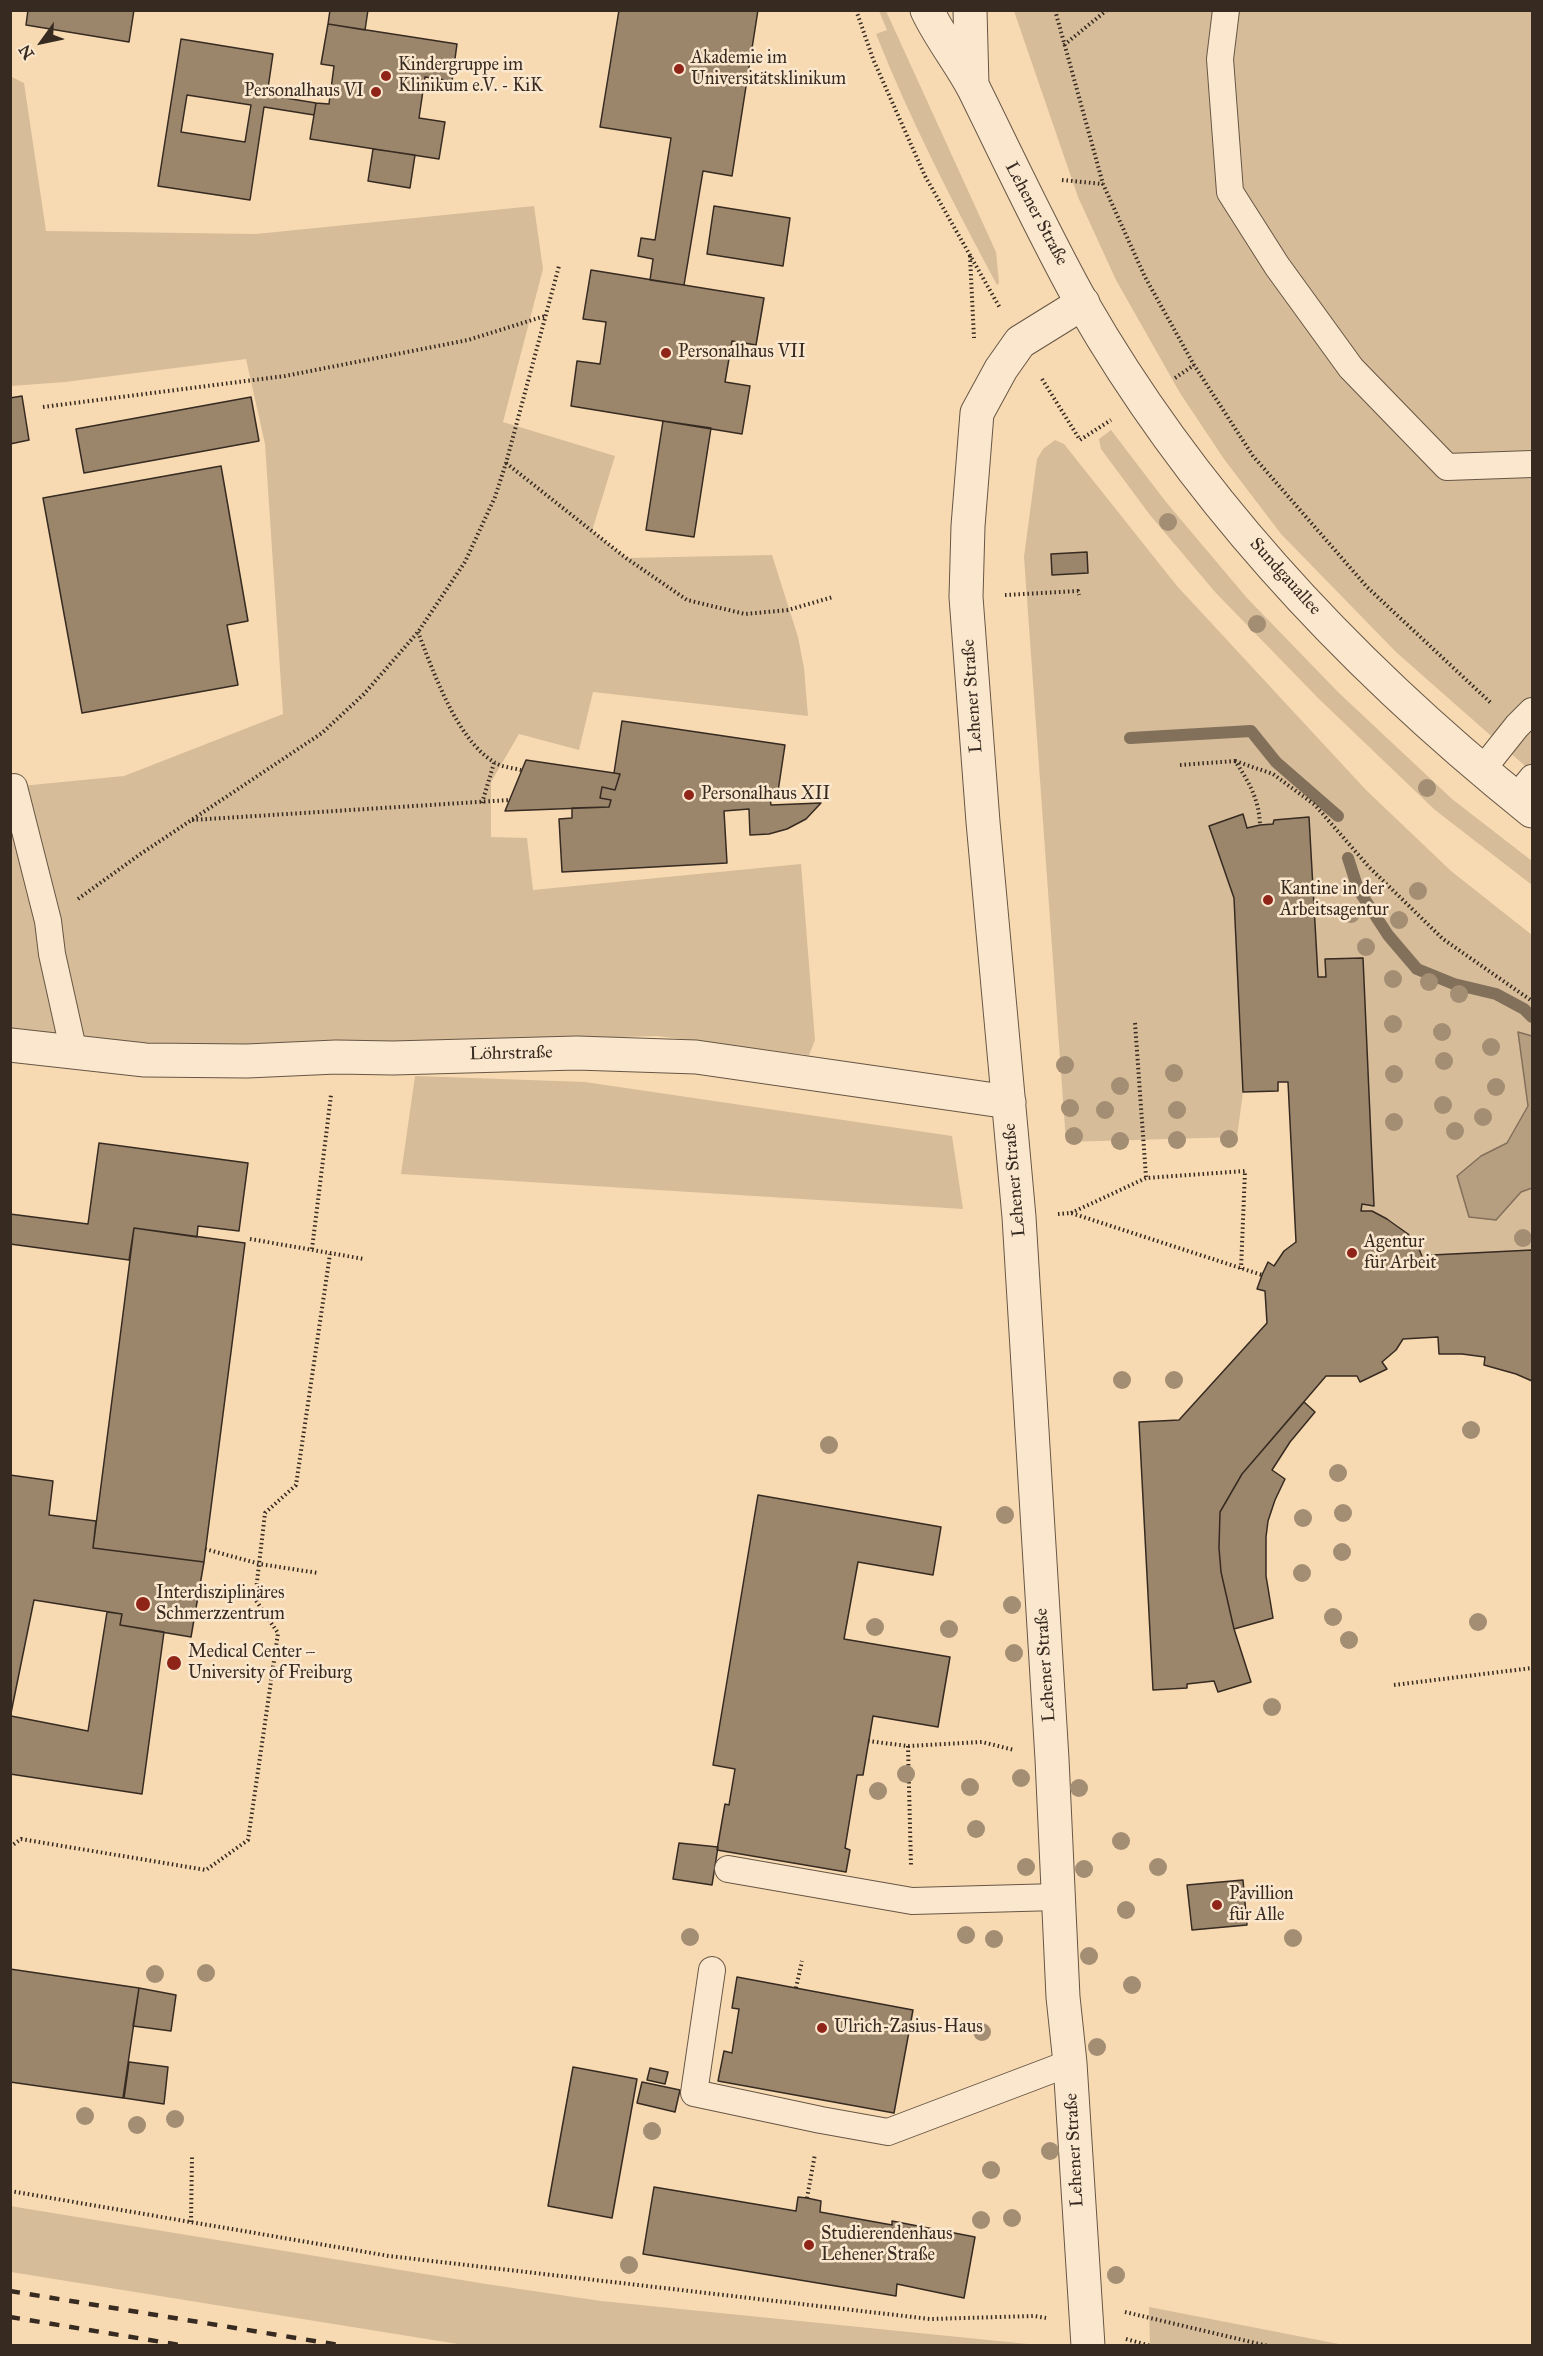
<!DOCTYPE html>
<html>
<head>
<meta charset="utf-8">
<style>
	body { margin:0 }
	#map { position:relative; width:1543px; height:2356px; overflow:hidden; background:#f7dab2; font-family:"IM FELL Great Primer",serif }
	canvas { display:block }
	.frame { position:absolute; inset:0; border:12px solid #372a21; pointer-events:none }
	.north { position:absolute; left:12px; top:12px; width:60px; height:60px; -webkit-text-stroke:4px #fae7cd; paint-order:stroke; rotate:237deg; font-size:16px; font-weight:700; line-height:24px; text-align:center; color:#372a21 }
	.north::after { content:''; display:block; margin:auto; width:21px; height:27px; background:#372a21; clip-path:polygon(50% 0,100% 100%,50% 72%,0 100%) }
</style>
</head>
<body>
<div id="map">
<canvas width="1543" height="2356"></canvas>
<div class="frame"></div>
<div class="north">N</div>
</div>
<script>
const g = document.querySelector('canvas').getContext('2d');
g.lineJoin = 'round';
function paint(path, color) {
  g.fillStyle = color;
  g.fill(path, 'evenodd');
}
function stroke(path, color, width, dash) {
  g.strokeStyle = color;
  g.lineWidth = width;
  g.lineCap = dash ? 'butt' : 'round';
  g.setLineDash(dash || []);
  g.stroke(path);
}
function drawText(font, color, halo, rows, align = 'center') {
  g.font = font + ' "IM FELL Great Primer",serif';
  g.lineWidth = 5;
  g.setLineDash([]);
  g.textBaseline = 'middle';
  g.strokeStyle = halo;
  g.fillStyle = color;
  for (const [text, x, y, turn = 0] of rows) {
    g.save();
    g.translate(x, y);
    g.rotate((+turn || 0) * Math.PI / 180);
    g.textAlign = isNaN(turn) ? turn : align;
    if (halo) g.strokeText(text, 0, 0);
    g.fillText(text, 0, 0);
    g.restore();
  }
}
paint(new Path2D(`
	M879,11H886L996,252L999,283L997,285C953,203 910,120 876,34L887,30Z
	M1014,11H1532V772L1396,652L1281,534L1224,459L1180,393L1116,280L1078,197Z
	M10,76L24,83L46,231L256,234L534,206L543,269L503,422L615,456L592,531L626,558L772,555L798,637L804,668L808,716L593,692L579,750L519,734L491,782V837L527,838L533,890L801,864L815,1040L809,1055L657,1036L328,1045H118L11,1034V787L124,776L283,714L265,444L246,359L65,382L11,386Z
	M1111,430L1166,502L1247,598L1338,692L1452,799L1532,861V885L1435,810L1318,698L1215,592L1150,515L1101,449L1099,439Z
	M1055,440L1064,444L1177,586L1366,790L1451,871L1532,935V1250L1432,1255L1431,1270L1428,1269C1418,1240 1393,1213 1361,1211L1362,1204L1374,1205L1363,958L1326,959V977H1318L1309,818L1274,820L1273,824L1260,825L1247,828L1243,815L1210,826L1234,898L1243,1092L1237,1137L1066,1142L1024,557L1037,459L1043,449Z
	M415,1076L585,1082L952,1136L963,1209L401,1174Z
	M10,2206L486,2284L601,2301L1038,2345H464L11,2272Z
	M1149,2307L1344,2345H1150Z`), '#d6bc99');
const water = new Path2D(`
	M1518,1032L1532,1036V1188L1521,1192L1496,1220L1469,1217L1457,1176L1481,1156L1507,1143L1528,1106Z`);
paint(water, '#b69e81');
stroke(water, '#83705b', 1.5);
stroke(new Path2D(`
	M1130,738L1251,731L1276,762L1338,816
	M1348,858L1358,889L1388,935L1417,969L1454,984L1496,994L1524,1009L1532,1017`), '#83705b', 12);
const building = new Path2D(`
	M28,10H134L129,42L26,25Z
	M330,10H368L365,30L328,24Z
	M619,10H758L732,176L703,171L684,285L650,280L653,259L638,256L641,238L655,240L671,138L600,127Z
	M328,24L457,44L452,81L425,77L419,118L445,122L439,159L310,139L316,103L329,104L334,66L321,64Z
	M181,39L273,54L267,95L316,103L314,115L264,107L250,200L158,186ZM187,95L251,105L245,142L181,132Z
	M373,149L415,155L410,188L368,181Z
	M714,206L790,218L783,266L707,254Z
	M591,270L764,298L756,345L732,341L725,382L750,386L742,434L571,406L577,361L600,364L603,344L606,322L583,319Z
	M22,396L29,440L10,444V398Z
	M251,397L259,441L84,473L76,429Z
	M663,421L711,428L694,537L646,530Z
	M221,466L248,621L227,625L238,685L82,713L43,498Z
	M1087,552L1088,573L1052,575L1051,554Z
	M622,721L785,745L777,798L770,797L771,805L821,803L806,819L787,829L769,834L750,835L749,809L724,811L727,863L562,872L559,819L572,818V808L609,807L611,800L600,798L602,787L615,790L620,774L614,773Z
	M526,760L614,773L620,774L615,790L602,787L600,798L611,800L609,807L505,811Z
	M1243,814L1247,828L1260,825L1273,824L1274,820L1309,817L1318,977H1326L1325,959L1363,958L1374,1206L1362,1204L1361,1211H1372L1387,1219L1408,1234L1419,1249L1427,1269L1431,1270L1432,1255L1532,1250V1381L1516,1374L1484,1365L1485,1357L1462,1354H1439L1438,1337L1403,1339L1396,1350L1382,1362L1387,1369L1360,1382L1357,1376H1326L1242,1474L1220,1512L1219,1548L1221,1572L1234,1629L1251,1682L1218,1692L1214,1681L1187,1684V1688L1153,1690L1139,1422L1179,1420L1267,1323L1265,1291L1257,1289L1262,1275L1268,1262L1274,1266L1284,1251L1296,1242L1288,1082H1278V1091L1243,1092L1234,898L1209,826Z
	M99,1143L248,1163L239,1231L198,1226L197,1237L134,1228L129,1260L10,1244V1214L88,1224Z
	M134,1228L245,1243L204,1562L93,1548Z
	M1304,1402L1315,1412L1290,1442L1272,1470L1285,1479L1275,1500L1268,1521L1266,1537V1576L1273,1618L1234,1629L1221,1572L1219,1548L1220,1512L1242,1474Z
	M10,1475L53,1481L49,1515L96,1521L93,1548L204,1562L191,1637L120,1625L122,1614L34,1600L10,1718Z
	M758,1495L941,1527L933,1575L858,1562L844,1639L950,1657L938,1727L873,1716L863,1775H857L845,1848L850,1850L846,1872L717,1850L725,1804L729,1805L735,1769L713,1765Z
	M107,1612L122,1614L120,1625L164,1632L142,1794L10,1774L11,1716L88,1731Z
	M679,1843L718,1847L712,1885L673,1879Z
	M1243,1880L1247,1925L1192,1930L1187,1885Z
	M10,1969L139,1988L123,2098L10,2082Z
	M737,1977L913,2010L894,2113L718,2081L724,2051L732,2053L739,2009L732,2008Z
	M139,1988L176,1995L171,2031L133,2026Z
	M129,2062L168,2067L164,2104L124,2098Z
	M573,2067L637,2079L612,2218L548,2206Z
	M650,2068L668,2072L665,2084L647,2080Z
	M642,2082L680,2090L675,2112L637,2103Z
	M654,2187L796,2211L798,2197L807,2198L821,2201L820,2212L892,2225V2221L975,2237L964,2298L897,2284L896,2296L643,2254Z`);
paint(building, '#9b866c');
stroke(building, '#372a21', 1.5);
const service = new Path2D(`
	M1226,10L1220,59L1230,192L1277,266L1351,368L1447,467L1532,464
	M1482,770L1517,726L1532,711
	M14,787L48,921L52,954L74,1053
	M1516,798L1532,778
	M728,1869L912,1901L1057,1897
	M712,1970L694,2093L821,2120L888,2132L1070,2063`);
const minor = new Path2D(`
	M1083,303L1020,342L1001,369L977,413L968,526L966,597L983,822L1019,1217L1052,1759L1063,1997L1070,2063L1088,2346
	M10,1045L145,1060L247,1061L336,1057L393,1058L577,1053L696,1057L1009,1102`);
const tertiary = new Path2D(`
	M927,10C940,38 960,62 974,89C1009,160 1043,233 1082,303C1195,500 1356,670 1532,811
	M970,10L972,85`);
stroke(service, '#675645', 28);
stroke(minor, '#675645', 35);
stroke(tertiary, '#675645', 35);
stroke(new Path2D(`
	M856,10L873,59L925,176L1000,308
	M1055,10L1103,184L1145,277L1194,365L1253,456L1367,587L1492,704
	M1064,45L1107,10
	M1062,180L1103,184
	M970,256L974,338
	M1175,378L1194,365
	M1042,379L1080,440L1111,420
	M43,407L285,376L468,340L545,316
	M506,463L626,558L687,600L745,614L788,610L833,597
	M1005,595L1078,591L1079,595
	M418,632C433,671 457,740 494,762C501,767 513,768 521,770
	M1235,761L1273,774L1315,805L1369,867L1443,939L1532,1001
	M1180,765L1235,761C1249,782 1259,799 1260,825
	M482,803L494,763
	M192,820L509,800
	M78,899L139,855L322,733L364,694L418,632L465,562L495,497L506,463L559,266
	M1135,1023L1146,1177
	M1071,1213L1146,1178L1245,1171L1241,1269
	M1058,1214L1071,1213L1262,1275
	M250,1239L364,1259
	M312,1249L331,1095
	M205,1549L260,1564L318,1573
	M1394,1685L1532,1668
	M868,1741L908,1746L982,1742L1014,1750
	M908,1746L911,1866
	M10,1847L21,1839L206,1870L248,1840L278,1633L255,1599L265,1513L296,1485L330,1254
	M796,1988L802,1961
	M10,2191L389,2256L930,2319L1034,2316L1046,2318
	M807,2198L815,2154
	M191,2222L192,2155
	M1125,2312L1268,2346
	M1126,2339L1151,2346`), '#372a21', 4, [1.5, 3]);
stroke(service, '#fae7cd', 26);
stroke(minor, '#fae7cd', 33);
stroke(tertiary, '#fae7cd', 33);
stroke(new Path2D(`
	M10,2291L345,2346
	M10,2317L186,2346`), '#372a21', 4.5, [10, 10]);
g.fillStyle = '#a38d73';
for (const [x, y] of [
	[1168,522],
	[1257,624],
	[1427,788],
	[1418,891],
	[1351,914],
	[1399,920],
	[1366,947],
	[1393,979],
	[1429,982],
	[1459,994],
	[1393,1024],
	[1442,1032],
	[1491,1047],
	[1444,1061],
	[1065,1065],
	[1174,1073],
	[1394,1074],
	[1120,1086],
	[1496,1087],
	[1443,1105],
	[1070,1108],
	[1105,1110],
	[1177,1110],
	[1483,1117],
	[1394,1122],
	[1455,1131],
	[1074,1136],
	[1229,1139],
	[1177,1140],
	[1120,1141],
	[1523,1238],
	[1122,1380],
	[1174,1380],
	[1471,1430],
	[829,1445],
	[1338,1473],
	[1343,1513],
	[1005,1515],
	[1303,1518],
	[1342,1552],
	[1302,1573],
	[1012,1605],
	[1333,1617],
	[1478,1622],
	[875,1627],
	[949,1629],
	[1349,1640],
	[1014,1653],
	[1272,1707],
	[906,1774],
	[1021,1778],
	[970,1787],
	[1079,1788],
	[878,1791],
	[976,1829],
	[1121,1841],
	[1026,1867],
	[1158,1867],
	[1084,1869],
	[1126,1910],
	[966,1935],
	[690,1937],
	[1293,1938],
	[994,1939],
	[1089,1956],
	[206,1973],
	[155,1974],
	[1132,1985],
	[982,2032],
	[1097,2047],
	[85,2116],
	[175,2119],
	[137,2125],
	[652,2131],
	[1050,2151],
	[991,2170],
	[1012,2218],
	[981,2220],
	[629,2265],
	[1116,2275]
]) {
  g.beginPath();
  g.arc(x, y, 9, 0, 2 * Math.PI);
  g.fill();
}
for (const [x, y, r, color] of [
	[679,69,6,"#8f2418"],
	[386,76,6,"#8f2418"],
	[376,92,6,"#8f2418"],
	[666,353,6,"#8f2418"],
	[689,795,6,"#8f2418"],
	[1268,900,6,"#8f2418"],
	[1352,1253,6,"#8f2418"],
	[143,1604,8,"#8f2418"],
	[174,1663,8,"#8f2418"],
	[1217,1905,6,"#8f2418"],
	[822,2028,6,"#8f2418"],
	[809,2245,6,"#8f2418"]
]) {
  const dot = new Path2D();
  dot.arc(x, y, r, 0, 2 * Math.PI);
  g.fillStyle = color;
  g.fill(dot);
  stroke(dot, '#fae7cd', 2);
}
drawText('18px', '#372a21', '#fae7cd', [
	["Akademie im",691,59],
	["Universitätsklinikum",691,80],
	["Kindergruppe im",398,66],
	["Klinikum e.V. - KiK",398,87],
	["Personalhaus VI",364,92,"right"],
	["Personalhaus VII",678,353],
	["Personalhaus XII",701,795],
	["Kantine in der",1280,890],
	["Arbeitsagentur",1280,911],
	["Agentur",1364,1243],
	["für Arbeit",1364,1264],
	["Interdisziplinäres",156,1594],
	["Schmerzzentrum",156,1615],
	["Medical Center –",188,1653],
	["University of Freiburg",188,1674],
	["Pavillion",1229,1895],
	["für Alle",1229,1916],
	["Ulrich-Zasius-Haus",834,2028],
	["Studierendenhaus",821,2235],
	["Lehener Straße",821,2256]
], 'left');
drawText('18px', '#372a21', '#fae7cd', [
	["Lehener Straße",1036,214,62],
	["Sundgauallee",1285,577,48],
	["Lehener Straße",973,696,-94],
	["Löhrstraße",511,1054,-1],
	["Lehener Straße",1015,1180,-95],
	["Lehener Straße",1046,1665,-94],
	["Lehener Straße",1075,2150,-93]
]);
</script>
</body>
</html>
